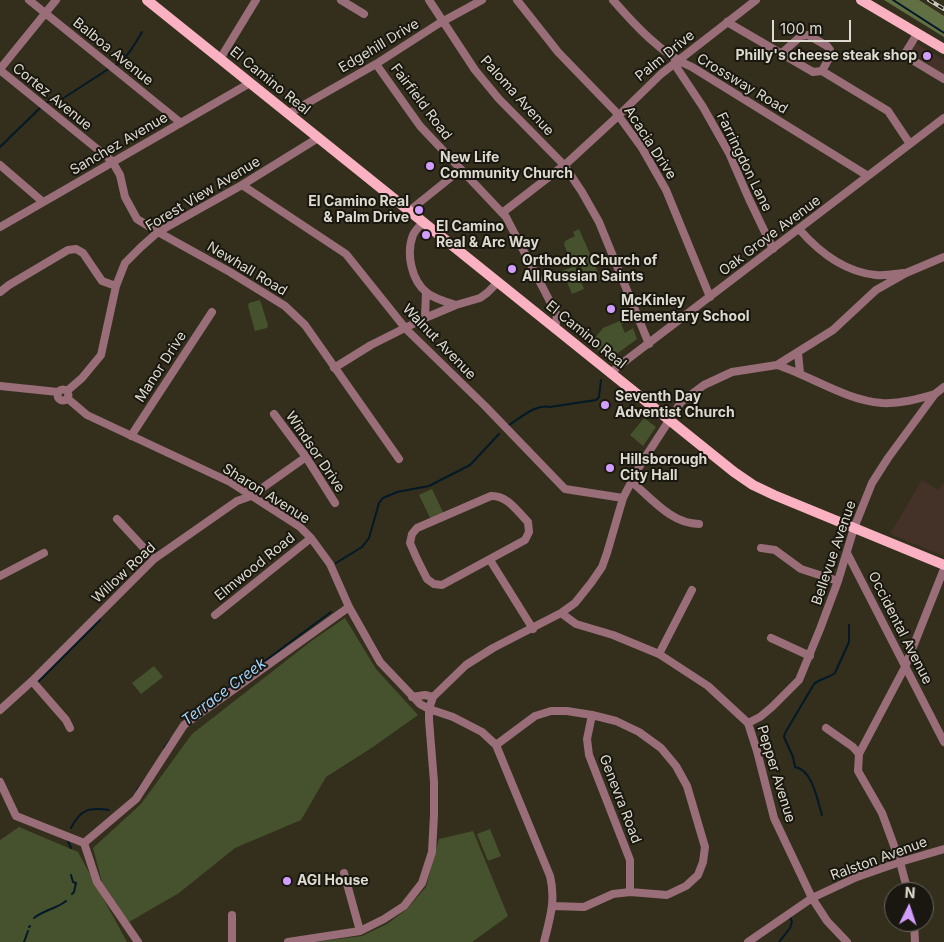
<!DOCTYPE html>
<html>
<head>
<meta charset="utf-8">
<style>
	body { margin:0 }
	#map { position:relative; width:944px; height:942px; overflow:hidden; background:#332f1c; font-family:Inter,sans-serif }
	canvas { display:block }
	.north { position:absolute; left:884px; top:882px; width:50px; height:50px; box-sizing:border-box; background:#19170f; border:1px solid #67655c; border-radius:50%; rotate:4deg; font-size:14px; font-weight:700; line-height:20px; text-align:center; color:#dddbcf }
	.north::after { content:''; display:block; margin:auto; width:18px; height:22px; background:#d19dfe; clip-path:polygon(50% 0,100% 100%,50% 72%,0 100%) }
	.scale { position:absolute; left:772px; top:20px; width:79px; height:22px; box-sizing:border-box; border:2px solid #dddbcf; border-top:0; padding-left:6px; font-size:15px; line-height:18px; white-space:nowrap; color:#dddbcf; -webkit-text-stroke:4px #19170f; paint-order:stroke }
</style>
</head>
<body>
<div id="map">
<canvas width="944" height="942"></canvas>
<div class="north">N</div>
<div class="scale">100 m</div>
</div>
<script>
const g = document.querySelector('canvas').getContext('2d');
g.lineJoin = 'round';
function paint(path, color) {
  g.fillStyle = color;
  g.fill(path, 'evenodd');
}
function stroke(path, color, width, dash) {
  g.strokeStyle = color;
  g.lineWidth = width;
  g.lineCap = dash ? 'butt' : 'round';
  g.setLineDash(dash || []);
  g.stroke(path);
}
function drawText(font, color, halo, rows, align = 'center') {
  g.font = font + ' Inter,sans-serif';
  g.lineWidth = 4;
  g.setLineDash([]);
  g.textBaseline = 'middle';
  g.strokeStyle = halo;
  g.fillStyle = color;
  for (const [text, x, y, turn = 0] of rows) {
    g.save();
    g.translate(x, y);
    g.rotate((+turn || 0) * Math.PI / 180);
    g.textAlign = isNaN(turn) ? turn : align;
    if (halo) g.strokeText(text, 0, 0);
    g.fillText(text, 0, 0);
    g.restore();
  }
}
paint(new Path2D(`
	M916,43L944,60V74L910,53Z
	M922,480L938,490L944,483V556L890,534Z`), '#443229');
paint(new Path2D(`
	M579,229L601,279L588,283L579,262L573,264L564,245L565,241L575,236L573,232Z
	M575,266L584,289L572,294L562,271Z
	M260,300L268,325L267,328L255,331L248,306L249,303Z
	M627,318L629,322L621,324L625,333L633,328L637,339L610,359L590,344L603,328Z
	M644,418L656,427L643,446L630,435Z
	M432,489L444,514L431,520L419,495Z
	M345,618L376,669L418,715L373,747L326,777L301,820L235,848L179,893L129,922L102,882L93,848L141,804L192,734L314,639Z
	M154,666L163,677L141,694L132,683Z
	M19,827L78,852L127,942H0V840Z
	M490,829L501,856L488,861L477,834Z
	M473,831L508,916L472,942H315L362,936L387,924L407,909L426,887L439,839Z`), '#46522d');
paint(new Path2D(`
	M884,0H919L944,16V37Z`), '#617043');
stroke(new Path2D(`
	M893,0L944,33
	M114,66C127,59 135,44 142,32
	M44,103L62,99L110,68
	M0,147L41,107
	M509,425C522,417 535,404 550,407L596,400L599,397L601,380
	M336,563L362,547L369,538L379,503L383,498L397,492L429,486L470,465L499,434
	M37,683L100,620
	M189,717L331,612
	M164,748L170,740
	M137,790L146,778
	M822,815C817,800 813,770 795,767L793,757L784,737L785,733L814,684C820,679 828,678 835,673L849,642V625
	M71,828C80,810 88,807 109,810
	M67,839L71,848
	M71,875L73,882L76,883L74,892L72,894
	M34,918C44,910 58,908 66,901
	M29,927L30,926
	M24,942L28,931
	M779,942L790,928L792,922L790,917`), '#031927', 2);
stroke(new Path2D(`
	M29,0L181,123
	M341,0L364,14
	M429,0L475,70L499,99L564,165L582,192L599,222L649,344
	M517,0L558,52L615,111L642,148L666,190L710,297
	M613,0C634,24 662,55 692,67L868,176
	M727,22L813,72L822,71
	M917,34L904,55L944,79
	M782,53L801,36L808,35L827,46L830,50L828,60L822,71
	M220,59L256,0
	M678,61L677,68L703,107L729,153L749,199L773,249
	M376,64L420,126L506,217L557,315L555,329
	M0,69L56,0
	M0,70L112,161L120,175L125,197L137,219L158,232L230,272L285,306L305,325L399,459
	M822,71L888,111L910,144
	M288,114L376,64L438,24L482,0
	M0,165L43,202
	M242,185L346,254L406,329L485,406L565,489L623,498
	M409,211L460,170
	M502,213L567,163L618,116L661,74L756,0
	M423,222C420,226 415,230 413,235C406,253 411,280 427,293C435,299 446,302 456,305
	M0,227L250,83
	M799,229C819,252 844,272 876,275C885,276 895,274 904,273
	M0,292L9,285L68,250L76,249L83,253L102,281L116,286
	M425,318L426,292
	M798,353L800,373
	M777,365C811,376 845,400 882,403C900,404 918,399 935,394
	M334,368L371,345L425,318L456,305L480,298L487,293L498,282
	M611,374L616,368L944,118
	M0,386L58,392
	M57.5 395a5.5 5.5 0 1 1 11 0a5.5 5.5 0 1 1-11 0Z
	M67,391L82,378L101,355L116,286L125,263L141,247L158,232L242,185L318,138
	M67,398L87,415L230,482L300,527L311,538L330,564L349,607L380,662L420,704L429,709L453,717L482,732L496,745L550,876C556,900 550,918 544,942
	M274,414L306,457L335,503
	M131,436L212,312
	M632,482C652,499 672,524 699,524
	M491,496C507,495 517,511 528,522L529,532L525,540L442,585L434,584L427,579L417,559L410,543L412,534L417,528Z
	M117,519L154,559
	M761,548L775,550L801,569L838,581
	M847,553L944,742
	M490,560L533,629
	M0,576L44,553
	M561,613L576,624L613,635L659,654L708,686L748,723L757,751L774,818L812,898L827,921L847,942
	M215,615L311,538
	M771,638L810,656
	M659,654L692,590
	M32,681L66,720L70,728
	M412,697L425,695L433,697
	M0,710L32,681L154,559L237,501L251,496L306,457
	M592,715L587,739L589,755L630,860V892
	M748,723L760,717L772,707L799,680L820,629L838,581L854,528L872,483L888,458L935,394L944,387
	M826,728L853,747L859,754L858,771L882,813L900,862L908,892
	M496,745L535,716L551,711H567L592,715L616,721L639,732L661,748L676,766L687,786L705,847L703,862L698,875L686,886L667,895L630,892L613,894L584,907L553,906
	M859,754L905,667L944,569
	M0,782L16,816L84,843L97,882L138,942
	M84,843L136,799L184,725L349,607
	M344,873L360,931
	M914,922L915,942
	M232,942V915
	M288,942L360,931L384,919L404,906L422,883L432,852L434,815V782L429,720V709L433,697L466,665L493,648L561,613L575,603L591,583L602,567L607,553L623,498L639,467L681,402L704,385L732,372L777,365L833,330L876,290L906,273L944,257
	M748,942L812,898L857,877L900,862L944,849`), '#9a6e78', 8);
stroke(new Path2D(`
	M147,0L734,472L753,485L774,495L944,565
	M861,0L944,49`), '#fab2c2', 10);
const rail = new Path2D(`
	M929,0L944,9`);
stroke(rail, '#cac8bb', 4);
stroke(rail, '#19170f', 2, [5.5]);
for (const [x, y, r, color] of [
	[927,56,5,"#d19dfe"],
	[430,166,5,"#d19dfe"],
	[419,210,5,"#d19dfe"],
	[426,235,5,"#d19dfe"],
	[512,269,5,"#d19dfe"],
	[611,309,5,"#d19dfe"],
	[605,405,5,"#d19dfe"],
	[610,468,5,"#d19dfe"],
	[287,881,5,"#d19dfe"]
]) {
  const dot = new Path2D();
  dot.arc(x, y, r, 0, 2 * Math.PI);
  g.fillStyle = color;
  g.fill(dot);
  stroke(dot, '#19170f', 2);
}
drawText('14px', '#dddbcf', '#19170f', [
	["Edgehill Drive",379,46,-31],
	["Balboa Avenue",113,52,39],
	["Palm Drive",665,56,-39],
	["El Camino Real",270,81,39],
	["Crossway Road",742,84,31],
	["Paloma Avenue",517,96,48],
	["Cortez Avenue",52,97,39],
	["Fairfield Road",421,102,53],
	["Acacia Drive",650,143,57],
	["Sanchez Avenue",119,144,-30],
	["Farringdon Lane",744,162,64],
	["Forest View Avenue",203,194,-31],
	["Oak Grove Avenue",770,236,-37],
	["Newhall Road",247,269,31],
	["El Camino Real",586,335,39],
	["Walnut Avenue",439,342,46],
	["Manor Drive",161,367,-57],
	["Windsor Drive",315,452,56],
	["Sharon Avenue",266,494,32],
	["Bellevue Avenue",834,553,-71],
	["Elmwood Road",255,567,-39],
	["Willow Road",124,573,-43],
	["Occidental Avenue",900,628,63],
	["Pepper Avenue",776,774,73],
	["Genevra Road",620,799,69],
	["Ralston Avenue",879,859,-20]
]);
drawText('bold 14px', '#dddbcf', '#19170f', [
	["Philly's cheese steak shop",917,56,"right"],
	["New Life",440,158],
	["Community Church",440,174],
	["El Camino Real",409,202,"right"],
	["& Palm Drive",409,218,"right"],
	["El Camino",436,227],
	["Real & Arc Way",436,243],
	["Orthodox Church of",522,261],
	["All Russian Saints",522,277],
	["McKinley",621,301],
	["Elementary School",621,317],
	["Seventh Day",615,397],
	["Adventist Church",615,413],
	["Hillsborough",620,460],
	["City Hall",620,476],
	["AGI House",297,881]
], 'left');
drawText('italic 15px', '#9fd5fc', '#19170f', [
	["Terrace Creek",224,692,-37]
]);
</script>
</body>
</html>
